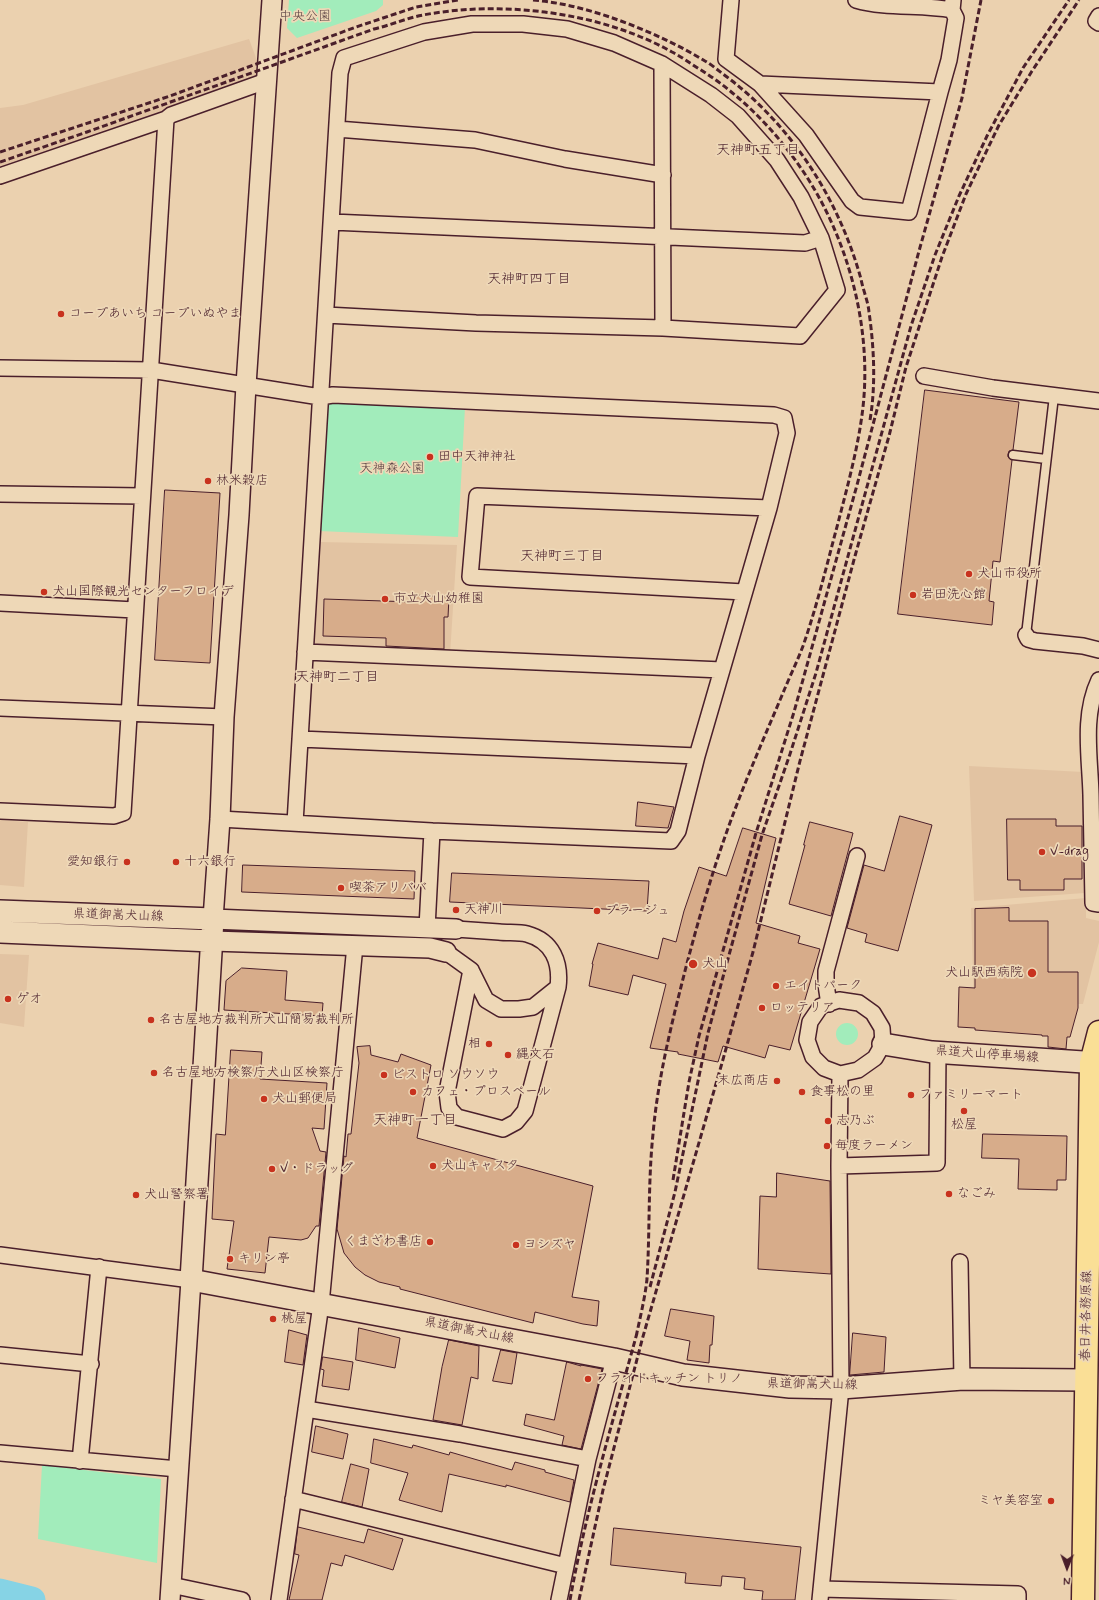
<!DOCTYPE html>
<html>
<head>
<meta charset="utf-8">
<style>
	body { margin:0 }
	#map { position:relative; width:1099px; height:1600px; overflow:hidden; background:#ebd1af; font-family:Mynerve,sans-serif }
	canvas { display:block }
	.north { position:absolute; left:1047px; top:1548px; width:40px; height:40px; -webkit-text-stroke:3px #eed8b7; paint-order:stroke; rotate:181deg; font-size:11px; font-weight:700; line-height:16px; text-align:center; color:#4a1f2b }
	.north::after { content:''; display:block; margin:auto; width:14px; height:18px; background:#4a1f2b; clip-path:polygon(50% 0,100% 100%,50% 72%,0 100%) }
</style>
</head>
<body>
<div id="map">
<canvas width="1099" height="1600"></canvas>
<div class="north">N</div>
</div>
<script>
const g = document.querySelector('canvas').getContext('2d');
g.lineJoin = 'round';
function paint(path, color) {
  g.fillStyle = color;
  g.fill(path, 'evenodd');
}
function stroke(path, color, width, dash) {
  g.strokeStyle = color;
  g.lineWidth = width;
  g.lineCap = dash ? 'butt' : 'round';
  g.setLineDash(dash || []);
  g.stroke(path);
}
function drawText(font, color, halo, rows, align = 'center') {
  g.font = font + ' Mynerve,"Klee One",sans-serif';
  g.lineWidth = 3.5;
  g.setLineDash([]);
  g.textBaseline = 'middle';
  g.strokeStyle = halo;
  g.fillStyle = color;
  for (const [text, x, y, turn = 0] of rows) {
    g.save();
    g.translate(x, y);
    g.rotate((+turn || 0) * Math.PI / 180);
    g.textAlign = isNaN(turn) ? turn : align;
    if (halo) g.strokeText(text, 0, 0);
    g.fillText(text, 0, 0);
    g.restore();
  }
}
paint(new Path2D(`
	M249,39L255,55L261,77L0,174V108L23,105Z
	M320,542L457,545L450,655L314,652Z
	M969,766L1083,772L1084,893L974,901Z
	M0,820L28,822L24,887L0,885Z
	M1086,898V918L1099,921V942L1083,1004H974L971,908Z
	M0,954L29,955L24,1027L0,1023Z`), '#e2c3a2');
paint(new Path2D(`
	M289,0H383V5L376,11L297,38L287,28Z
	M332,401L465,407L458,537L319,531L327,407Z
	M836 1034a11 11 0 1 1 22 0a11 11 0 1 1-22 0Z
	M42,1465L161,1479L157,1563L38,1539Z`), '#a2ecbb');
stroke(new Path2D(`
	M0,1592L32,1600`), '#86d3e5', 27);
const building = new Path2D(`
	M925,390L1019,402L1013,450L1009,451L1008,455V457L1012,460L1000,562L993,561L989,601L994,602L992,625L898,614Z
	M165,490L220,493L210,663L155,660Z
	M413,595L449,597L448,617H444V649L386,646V638L323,636L324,599L413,602Z
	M638,802L674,807L668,828L636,826Z
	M900,816L932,825L898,951L865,942L867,934L847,928L864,865L884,871Z
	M1007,819H1056V826H1082V879H1064V890H1020V880H1008Z
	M810,822L853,833L831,916L789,904L805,845H804Z
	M743,828L776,838L756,923L800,936L798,943L820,949L790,1050L769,1045L765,1058L723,1046L718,1062L678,1054V1052L650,1048L666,984L633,975L628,995L589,986L593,964H592L598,943L658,959L663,938L676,942L684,911L699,867L726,876Z
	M243,865L415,871L414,899L242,892Z
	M452,873L649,881L647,911L450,902Z
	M1009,908V921H1048V972H1078V1008L1070,1037H1067L1066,1049L1048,1047V1036H1042V1035L975,1030V1028L958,1027L959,987L975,988V909Z
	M242,968L287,971L285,1000L323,1003L322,1016L224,1010L226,981Z
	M370,1046L371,1055L398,1062L401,1054L431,1065L417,1138L593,1186L572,1297L599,1301L597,1326L583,1324L535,1312L533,1323L400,1289V1287L379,1282L365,1275L355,1267L344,1253L337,1229L344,1156L346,1157L348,1134H351L359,1063L357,1047Z
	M231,1050L262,1052L260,1079L327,1083L324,1129L312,1128L320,1151L326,1152L319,1226H316L308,1238L301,1240L269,1237L265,1273L227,1269L234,1221L212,1219L216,1134L225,1135Z
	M983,1134L1067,1136L1066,1180H1057V1190L1018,1189L1019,1159L982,1158Z
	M777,1173L830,1181L831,1274L758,1269L760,1196L776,1197Z
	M671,1309L714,1316L712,1345H710L709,1363L687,1360L690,1341L665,1336Z
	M359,1328L400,1338L395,1368L356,1360Z
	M289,1330L307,1335L303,1365L285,1362Z
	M853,1333L886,1337L884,1372L850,1375Z
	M449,1340L479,1346L478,1379L471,1377L462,1425L433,1420L442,1367Z
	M501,1350L517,1353L512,1384L493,1381Z
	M323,1357L353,1362L349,1390L322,1386L324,1370L321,1369Z
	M567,1362L581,1366V1365L602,1369L581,1449L562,1445L564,1436L524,1425L526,1414L554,1420Z
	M316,1426L348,1434L343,1459L312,1452Z
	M374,1439L412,1448L413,1445L449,1455L450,1452L512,1470L515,1462L545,1470V1472L574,1480L570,1502L506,1485V1487L449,1474L442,1512L399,1500L408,1473L371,1463Z
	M351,1464L369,1469L362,1507L342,1502Z
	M298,1527L364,1543L368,1529L403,1539L393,1570L345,1555L342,1566L331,1563L322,1600H289L299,1555L295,1554Z
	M614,1528L801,1547L795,1600H762L763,1591L744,1589L745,1578L722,1576L721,1586L685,1583L686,1573L611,1565Z`);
paint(building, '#d7ac8a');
stroke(building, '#4a1f2b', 1);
const service = new Path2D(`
	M1013,455L1046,459
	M1026,635L1054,396`);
const minor = new Path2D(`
	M731,0L726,59L760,84L806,135L852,201L860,207L909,212L940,92L949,60L956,18L952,10L953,0
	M856,0C887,9 920,4 952,10
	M1099,16L1096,21L1099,23
	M662,64L663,328
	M760,84L940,92
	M337,129L475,140L565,159L663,175
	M0,176L166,119L171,115L266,81
	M332,222L805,243L821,238
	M0,368L151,370L320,397L333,395L774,415L784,418L787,433L769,508L697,756L678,831L671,841L432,831L220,819
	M924,376L993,388L1099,401
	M0,494L142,496
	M744,592L470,577L477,496L769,508
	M0,603L135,610
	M1026,635L1028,639L1035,641L1083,646L1099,650
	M305,652L722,670
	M1099,680C1082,716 1090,757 1091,795C1092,831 1092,867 1093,903L1099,904
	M0,708L224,717
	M300,739L697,756
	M0,811L114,816L123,813L166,119
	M295,823L340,73L344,58L424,32L472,24H523L567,29L614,43L662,64L711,95L738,116L777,160L801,197L821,238L837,290L800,336L663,328L476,323L326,315
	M427,928L432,831
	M446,952L471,970L447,1092L449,1108L457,1117L503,1129L516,1122L525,1111L558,987C561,963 553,941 527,934C519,932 508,933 499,932C485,931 471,930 456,929
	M471,970L486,1000L501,1009H519L533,1007L558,987
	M839,1000L859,1003L873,1013L882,1028L883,1044L875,1058L858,1070L840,1074L824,1068L813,1057L807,1040L810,1022L821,1006Z
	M829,1004L826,985V971L857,856
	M839,1166L937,1163L938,1052
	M0,1255L191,1280
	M960,1262L962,1380
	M0,1355L91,1364
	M306,1409L460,1434L588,1459
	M0,1453L178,1469
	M80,1461L99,1267
	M293,1499L566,1566
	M171,1585L242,1600
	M821,1589L1018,1594V1600
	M279,1600L321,1304L355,945
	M559,1600L588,1459L614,1359
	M820,1600L841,1388L839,1166L840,1074`);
const tertiary = new Path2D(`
	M272,0L246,385L239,515L224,717L220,819L213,919L456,929
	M212,941L430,948L446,952
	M170,1600L191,1280`);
const secondary = new Path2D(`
	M0,911L213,919L191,1280L614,1359L683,1375L790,1387L841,1388L963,1379L1086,1380
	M0,932L212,941
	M883,1044L932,1052L1099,1063`);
const primary = new Path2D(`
	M1083,1600L1091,1063L1099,1032`);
stroke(service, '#4a1f2b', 11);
stroke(minor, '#4a1f2b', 18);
stroke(tertiary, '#4a1f2b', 22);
stroke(secondary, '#4a1f2b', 24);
stroke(primary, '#4a1f2b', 25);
stroke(service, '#eed8b7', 8);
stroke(minor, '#eed8b7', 15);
stroke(tertiary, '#eed8b7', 19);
stroke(secondary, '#eed8b7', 21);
stroke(primary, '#fadf96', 22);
stroke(new Path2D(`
	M533,0C568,3 601,13 634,26C659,36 682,47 705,61C712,65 719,71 727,77C793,127 839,200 861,279C863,290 868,301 869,312C874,347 876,385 870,420
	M0,152L170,96L356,27L416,7L458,0
	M0,162L87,132L374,29C391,25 407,18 423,15C503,0 601,12 672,52C682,57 691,64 701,70C750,101 793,149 821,201C855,265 872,343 862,415C857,452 847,488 838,523C827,564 817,606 803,646C797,662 789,678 783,693C766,733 749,772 734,812C715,862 700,914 686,967C672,1022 658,1077 653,1134C648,1182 650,1230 647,1279C645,1298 640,1318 636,1337
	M673,1180L689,1082L699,1036L756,833L794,712L857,485L919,251L962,98L981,0
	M650,1287L675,1192L708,1033L723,977L762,835L790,754L816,673L911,326L935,255L959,196L987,136L1023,68L1069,0
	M570,1600C586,1510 613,1421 637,1333
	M579,1600L603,1490L642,1340L722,1063L753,952L800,761L855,556L889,436L906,367L942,257L966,194L999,125L1032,71L1079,0`), '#4a1f2b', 3, [6, 3]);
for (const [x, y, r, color] of [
	[61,314,4,"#c8321e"],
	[430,457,4,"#c8321e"],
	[208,481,4,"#c8321e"],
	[969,574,4,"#c8321e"],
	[44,592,4,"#c8321e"],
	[913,595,4,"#c8321e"],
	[385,599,4,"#c8321e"],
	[1042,852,4,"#c8321e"],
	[127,862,4,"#c8321e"],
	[176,862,4,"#c8321e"],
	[341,888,4,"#c8321e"],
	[456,910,4,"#c8321e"],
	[597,911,4,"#c8321e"],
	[693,964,5,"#c8321e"],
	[1032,973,5,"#c8321e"],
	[776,986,4,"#c8321e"],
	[8,999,4,"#c8321e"],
	[762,1008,4,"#c8321e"],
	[151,1020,4,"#c8321e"],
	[489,1044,4,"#c8321e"],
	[508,1055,4,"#c8321e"],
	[154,1073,4,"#c8321e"],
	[384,1075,4,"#c8321e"],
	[777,1081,4,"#c8321e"],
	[413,1092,4,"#c8321e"],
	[802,1092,4,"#c8321e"],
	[911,1095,4,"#c8321e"],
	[264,1099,4,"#c8321e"],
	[964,1111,4,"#c8321e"],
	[828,1121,4,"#c8321e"],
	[827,1146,4,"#c8321e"],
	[433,1166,4,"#c8321e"],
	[272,1169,4,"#c8321e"],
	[949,1194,4,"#c8321e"],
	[136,1195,4,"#c8321e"],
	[430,1242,4,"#c8321e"],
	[516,1245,4,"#c8321e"],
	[230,1259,4,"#c8321e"],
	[273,1319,4,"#c8321e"],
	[588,1379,4,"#c8321e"],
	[1051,1501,4,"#c8321e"]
]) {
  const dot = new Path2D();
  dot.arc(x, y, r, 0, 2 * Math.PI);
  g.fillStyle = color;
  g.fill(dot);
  stroke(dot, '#eed8b7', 1.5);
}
drawText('13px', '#573e41', '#eed8b7', [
	["中央公園",305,17],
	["天神森公園",392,469]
]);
drawText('13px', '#4a1f2b', '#eed8b7', [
	["コープあいち コープいぬやま",69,314],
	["田中天神神社",438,457],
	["林米穀店",216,481],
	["犬山市役所",977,574],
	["犬山国際観光センターフロイデ",52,592],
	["岩田洗心館",921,595],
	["市立犬山幼稚園",393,599],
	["V-drag",1050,852],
	["愛知銀行",119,862,"right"],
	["十六銀行",184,862],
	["喫茶アリババ",349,888],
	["天神川",464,910],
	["プラージュ",605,911],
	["犬山",702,964],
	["犬山駅西病院",1023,973,"right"],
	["エイトパーク",784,986],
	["ゲオ",16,999],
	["ロッテリア",770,1008],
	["名古屋地方裁判所犬山簡易裁判所",159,1020],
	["相",481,1044,"right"],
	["縄文石",516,1055],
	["名古屋地方検察庁犬山区検察庁",162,1073],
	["ビストロ ソウソウ",392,1075],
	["末広商店",769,1081,"right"],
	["カフェ・ブロスペール",421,1092],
	["食事松の里",810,1092],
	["ファミリーマート",919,1095],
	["犬山郵便局",272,1099],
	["志乃ぶ",836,1121],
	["松屋",964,1125,"center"],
	["毎度ラーメン",835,1146],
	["犬山キャスタ",441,1166],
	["V・ドラッグ",280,1169],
	["なごみ",957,1194],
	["犬山警察署",144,1195],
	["くまざわ書店",422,1242,"right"],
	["ヨシズヤ",524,1245],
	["キリン亭",238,1259],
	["桃屋",281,1319],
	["フライドキッチン トリノ",596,1379],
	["ミヤ美容室",1043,1501,"right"]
], 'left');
drawText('13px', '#4a1f2b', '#eed8b7', [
	["県道御嵩犬山線",118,916,2],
	["県道犬山停車場線",987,1055,4],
	["春日井各務原線",1087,1316,-89],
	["県道御嵩犬山線",469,1331,11],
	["県道御嵩犬山線",812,1385,1]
]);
drawText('14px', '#4a1f2b', '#eed8b7', [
	["天神町五丁目",758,151],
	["天神町四丁目",529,280],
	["天神町三丁目",562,557],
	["天神町二丁目",337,678],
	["天神町一丁目",415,1121]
]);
</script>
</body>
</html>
